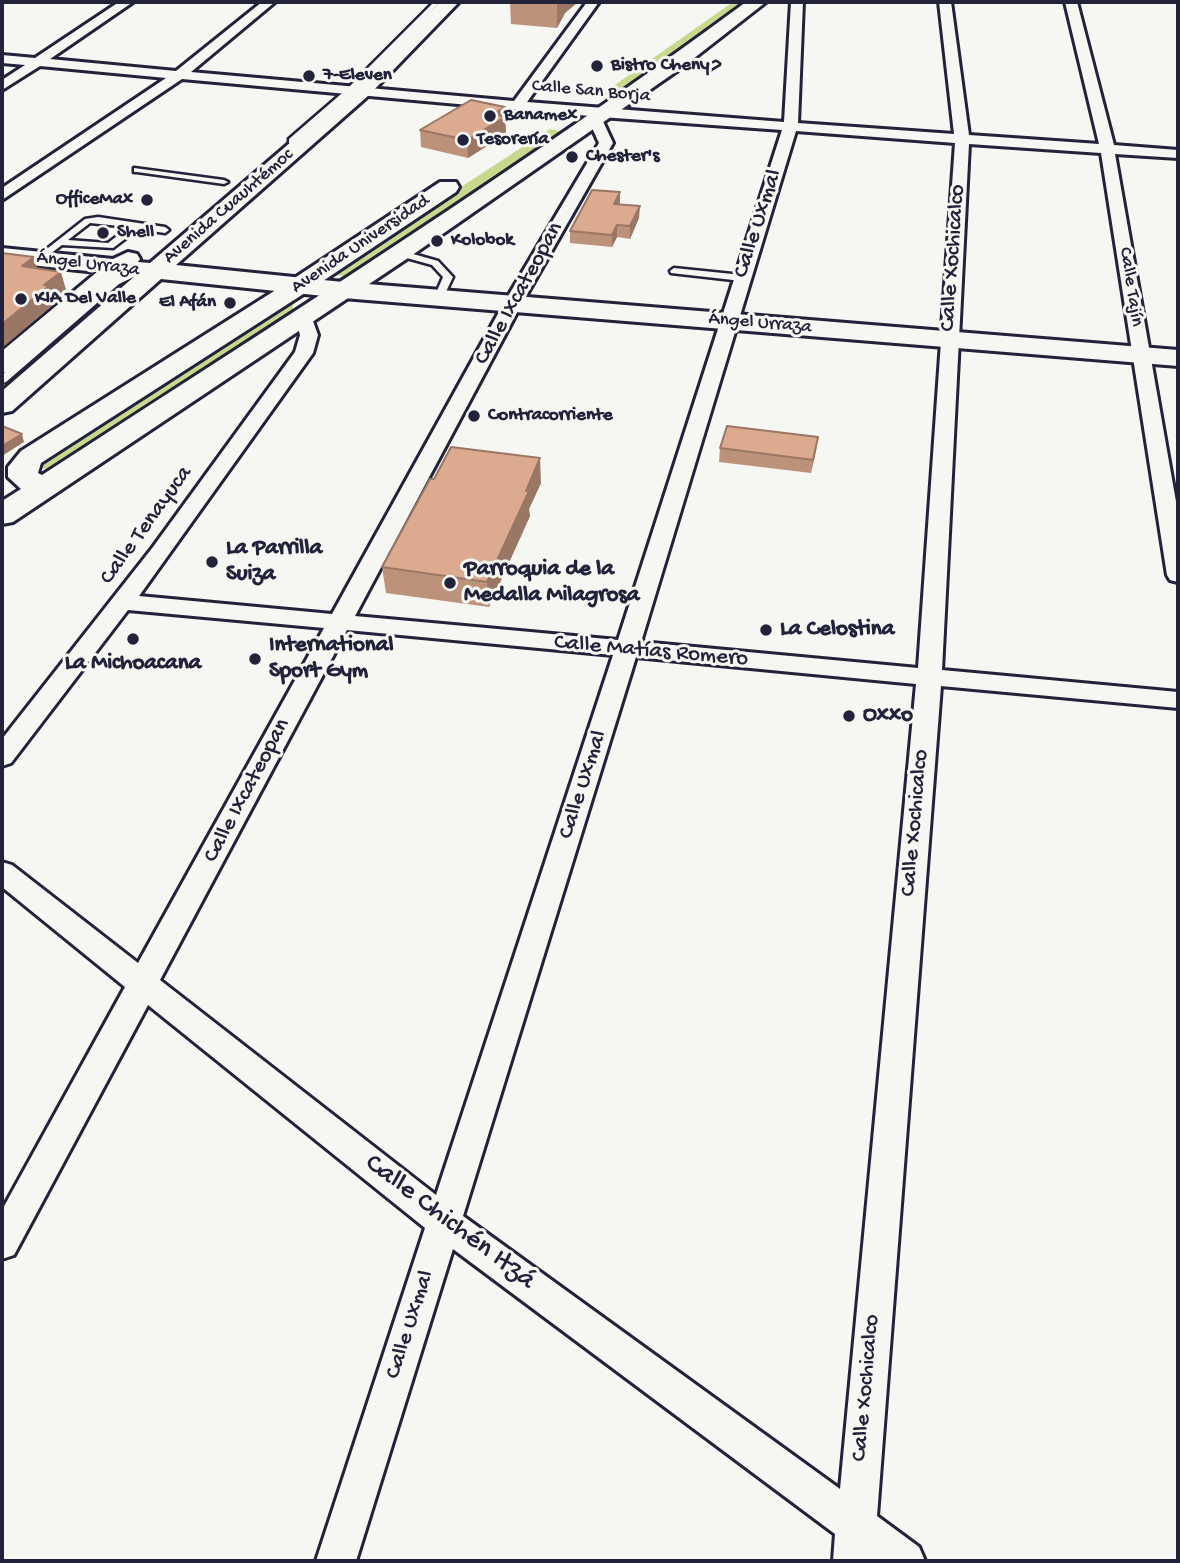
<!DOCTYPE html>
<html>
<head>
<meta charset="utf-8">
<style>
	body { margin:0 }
	#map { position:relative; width:1180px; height:1563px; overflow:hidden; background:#f6f6f2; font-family:"Gochi Hand",sans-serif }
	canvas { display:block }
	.frame { position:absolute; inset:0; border:4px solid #22223b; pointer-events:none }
</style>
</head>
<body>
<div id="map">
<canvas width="1180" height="1563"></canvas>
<div class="frame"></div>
</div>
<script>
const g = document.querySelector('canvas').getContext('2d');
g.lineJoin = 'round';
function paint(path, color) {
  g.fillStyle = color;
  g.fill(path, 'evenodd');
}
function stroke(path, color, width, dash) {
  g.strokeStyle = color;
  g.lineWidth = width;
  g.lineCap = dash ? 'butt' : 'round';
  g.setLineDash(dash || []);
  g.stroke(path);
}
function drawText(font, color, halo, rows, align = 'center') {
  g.font = font + ' "Gochi Hand",sans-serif';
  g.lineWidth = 6;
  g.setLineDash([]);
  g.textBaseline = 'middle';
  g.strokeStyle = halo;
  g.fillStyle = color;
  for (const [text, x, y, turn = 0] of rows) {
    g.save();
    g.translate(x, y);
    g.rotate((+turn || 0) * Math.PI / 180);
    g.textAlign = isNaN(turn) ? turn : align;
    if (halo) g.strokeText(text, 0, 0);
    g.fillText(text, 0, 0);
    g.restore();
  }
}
paint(new Path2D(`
	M733,2H747L611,96L602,94Z
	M550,129L563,132L343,276L327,274Z
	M291,300L294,310L47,472L40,464Z`), '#c8d98d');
const service = new Path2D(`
	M434,2H440L354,92L295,143H289V139L348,88Z
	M677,60L708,66L716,62L719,64L709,70L675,63Z
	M134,168L224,180L228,182L224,184L137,172H134Z
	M98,217L165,227L169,230L165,233L138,229L113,248L62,245L41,261L34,259L85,219ZM90,223L129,227L108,243L68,240Z
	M399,250L438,261L451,275L453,277L442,300L434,298L443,277L432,265L396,255L395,253Z
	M674,268L742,275L747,278L742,281L671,273L670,271Z
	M139,269L146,271L119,284L6,382L2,383V375L113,280Z`);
const minor = new Path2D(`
	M119,2H133L50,59L176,71L262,2H275L191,72L514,101L587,2H599L527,102L784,122L791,2H803L798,123L954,134L939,2H951L969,135L1099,144L1065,2H1077L1114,145L1178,150V158L1115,154L1178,513V582L1170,580L1167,575L1101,153L969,144L942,670L1178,692V708L941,686L877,1516L919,1547L925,1561H833L835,1534L453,1249L356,1561H316L425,1228L148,1005L14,1255L2,1259V1210L125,987L2,887V862L12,865L138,963L324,628L128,610L11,763L2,766V739L153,547L295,352L300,335L295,317L304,312L310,313L318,335L313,353L139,596L332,614L504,303L599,143L588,119L590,116L182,79L2,200V188L166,78L40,66L2,90V80L25,65L2,63V55L35,58ZM601,117L782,130L618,640L355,616L522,303L613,143ZM796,131L955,143L918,668L641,642ZM347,630L613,655L436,1195L160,980ZM636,657L916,684L840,1489L463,1216Z`);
const secondary = new Path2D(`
	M746,2H766L684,66L408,258L13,522L2,524V501L21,489L8,477V467L21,451L290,281L440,182H456L459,187L456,192L308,291L41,463L38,473L42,475C279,321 519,170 746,2Z`);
const primary = new Path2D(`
	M440,2H459L369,95L176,265L343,282L1178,350V366L343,298L161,279L12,411L2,413V391L135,276L124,275L12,371L2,373V351L97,272L2,262V248L113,259L128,252L137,254L140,259L138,262L150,263L355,87Z`);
stroke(service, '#22223b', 5);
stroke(minor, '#22223b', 6);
stroke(secondary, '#22223b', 6);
stroke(primary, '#22223b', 6);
paint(service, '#f6f6f2');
paint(minor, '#f6f6f2');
paint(secondary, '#f6f6f2');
paint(primary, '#f6f6f2');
paint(new Path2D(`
	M510,2H578L565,13L557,28L511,24Z
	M505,124L506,134L468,158L421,147L420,130Z
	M620,204L639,218L630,239L617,237L612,247L570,243V231Z
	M818,437L811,473L719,462L720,448Z
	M541,483L529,509L530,516L489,607L386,593L382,567Z`), '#bd927b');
paint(new Path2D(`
	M557,2H578L565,13L557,28Z
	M505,107L506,134L468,158L467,140L493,114Z
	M620,192V204H614Z
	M640,206L639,218L630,239V226Z
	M617,225V237L612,247V235Z
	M34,257L39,275L22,266Z
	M61,272L66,290L53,300L54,304L2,348V324L44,285Z
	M2,375L5,385L2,388Z
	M22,434L24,442L2,456V446Z
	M818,437L816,451L811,473L813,460Z
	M540,458L541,483L529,509L530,516L489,607L487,582Z`), '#9a7764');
const building = new Path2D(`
	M471,100L505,107L493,114L505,117L467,140L420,130Z
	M592,190L620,192L614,204L640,206L630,226L617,225L612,235L570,231Z
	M2,253L34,257L22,266L61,272L44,285L49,286L2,324Z
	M2,426L22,434L2,446Z
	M727,426L818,437L813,460L720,448Z
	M451,447L540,458L526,491H529L487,582L382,567L430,479H434Z`);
paint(building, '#dcaa8f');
stroke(building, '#9a7764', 2);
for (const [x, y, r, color] of [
	[597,66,7,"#22223b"],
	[309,76,7,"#22223b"],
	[490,116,7,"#22223b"],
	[463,140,7,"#22223b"],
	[572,157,7,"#22223b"],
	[147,200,7,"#22223b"],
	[103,233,7,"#22223b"],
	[437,241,7,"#22223b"],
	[21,299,7,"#22223b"],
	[230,303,7,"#22223b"],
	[474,416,7,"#22223b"],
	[212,562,7,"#22223b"],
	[450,583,7,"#22223b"],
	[766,630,7,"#22223b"],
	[133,639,7,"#22223b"],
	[255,659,7,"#22223b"],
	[849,716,7,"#22223b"]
]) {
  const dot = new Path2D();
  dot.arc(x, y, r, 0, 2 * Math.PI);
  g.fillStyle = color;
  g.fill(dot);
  stroke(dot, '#f6f6f2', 2.5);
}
drawText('bold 19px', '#22223b', '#f6f6f2', [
	["Bistro Cheny",611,66],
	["7-Eleven",323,76],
	["Banamex",504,116],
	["Tesorería",477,140],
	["Chester's",586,157],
	["OfficeMax",133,200,"right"],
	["Shell",117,233],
	["Kolobok",451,241],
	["KIA Del Valle",35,299],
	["El Afán",216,303,"right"],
	["Contracorriente",488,416]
], 'left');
drawText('19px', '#22223b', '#f6f6f2', [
	["Calle San Borja",591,92,5],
	["Avenida Cuauhtémoc",229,207,-41],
	["Avenida Universidad",361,245,-34],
	["Ángel Urraza",88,265,7],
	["Calle Tajín",1130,287,81],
	["Ángel Urraza",760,324,5]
]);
drawText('23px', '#22223b', '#f6f6f2', [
	["Calle Uxmal",759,224,-72],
	["Calle Xochicalco",954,258,-86],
	["Calle Ixcateopan",520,294,-61],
	["Calle Tenayuca",147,526,-54],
	["Calle Matías Romero",651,652,5],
	["Calle Uxmal",584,785,-72],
	["Calle Ixcateopan",248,791,-62],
	["Calle Xochicalco",916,823,-85],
	["Calle Uxmal",411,1325,-72],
	["Calle Xochicalco",867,1388,-85]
]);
drawText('bold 23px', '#22223b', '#f6f6f2', [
	["La Parrilla",226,549],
	["Suiza",226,575],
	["Parroquia de la",464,570],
	["Medalla Milagrosa",464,596],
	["La Celostina",780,630],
	["International",269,646],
	["Sport Gym",269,672],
	["La Michoacana",133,664,"center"],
	["Oxxo",863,716]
], 'left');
drawText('28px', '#22223b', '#f6f6f2', [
	["Calle Chichén Itzá",449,1223,37]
]);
</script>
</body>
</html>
